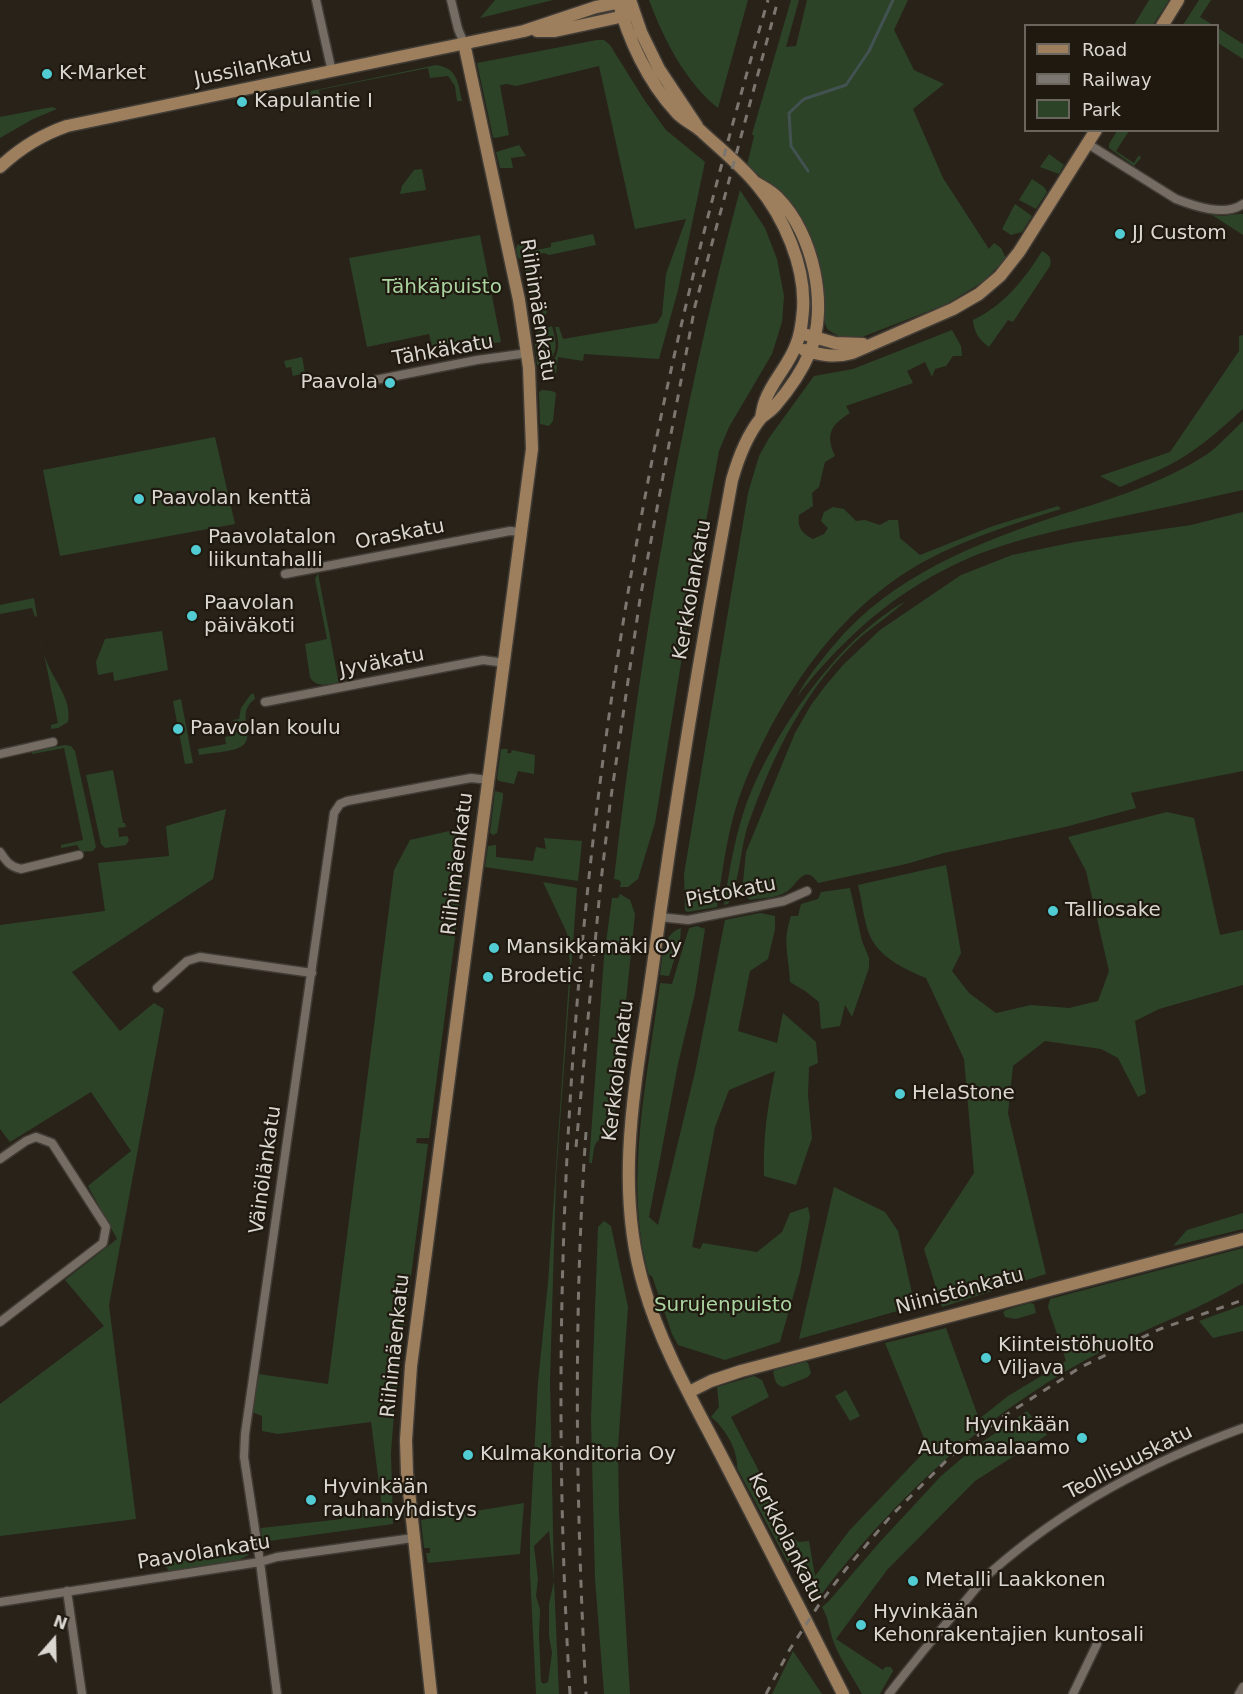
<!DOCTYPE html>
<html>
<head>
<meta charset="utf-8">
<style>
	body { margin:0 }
	#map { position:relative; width:1243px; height:1694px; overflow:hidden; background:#282219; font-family:"DejaVu Sans",sans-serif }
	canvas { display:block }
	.legend { position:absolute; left:1024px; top:24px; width:195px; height:108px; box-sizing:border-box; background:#1f1910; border:2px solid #6a655d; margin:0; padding:8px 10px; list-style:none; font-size:18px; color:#dad6d0 }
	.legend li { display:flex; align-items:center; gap:12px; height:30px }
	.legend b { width:30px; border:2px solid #6a655d }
	.north { position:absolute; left:24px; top:1610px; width:60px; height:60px; -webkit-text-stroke:4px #1f1910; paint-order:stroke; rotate:20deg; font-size:16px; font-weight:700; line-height:24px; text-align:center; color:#dad6d0 }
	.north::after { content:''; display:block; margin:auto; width:21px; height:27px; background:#dad6d0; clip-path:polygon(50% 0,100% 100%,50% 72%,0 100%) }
</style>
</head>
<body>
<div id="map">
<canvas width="1243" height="1694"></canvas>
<ul class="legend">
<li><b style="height:8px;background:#9d7f5d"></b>Road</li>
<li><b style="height:8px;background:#7b766f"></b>Railway</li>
<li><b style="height:16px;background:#2d4328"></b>Park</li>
</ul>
<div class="north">N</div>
</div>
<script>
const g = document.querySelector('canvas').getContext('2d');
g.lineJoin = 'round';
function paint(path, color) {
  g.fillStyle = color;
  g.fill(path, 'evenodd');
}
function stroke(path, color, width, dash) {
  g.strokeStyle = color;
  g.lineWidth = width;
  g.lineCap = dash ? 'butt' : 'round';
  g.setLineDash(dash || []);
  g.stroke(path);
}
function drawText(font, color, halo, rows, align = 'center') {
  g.font = font + ' "DejaVu Sans",sans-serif';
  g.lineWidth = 4.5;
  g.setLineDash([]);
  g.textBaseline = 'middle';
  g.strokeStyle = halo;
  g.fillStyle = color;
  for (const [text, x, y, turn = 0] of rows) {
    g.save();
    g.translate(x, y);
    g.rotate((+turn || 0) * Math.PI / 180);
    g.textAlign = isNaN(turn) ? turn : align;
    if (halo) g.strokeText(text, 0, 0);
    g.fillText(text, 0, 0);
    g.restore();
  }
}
paint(new Path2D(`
	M495,0H553L480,18Z
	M649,0H748L718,108C686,83 663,38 649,0Z
	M791,0H799L786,47L796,46L807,0H908L894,30L914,70L944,84L913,109L943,178L989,249L994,243L1001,248L1006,258L984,281L947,304L857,339L841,338L827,329L821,310L819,275L783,197L747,165L754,136L752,134Z
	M1149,0H1169L1153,25H1134Z
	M1199,0H1211L1200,17L1213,25H1183Z
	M1218,28L1243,44V59L1218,43Z
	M597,40H604L610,45L645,101L666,130L705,162L678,290L659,359L584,354L583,361L558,357L556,374L550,365C561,352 559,342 555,327H559L563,339L657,323L662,315L666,274L686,219L635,229L599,66L516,86L507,84L500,85L509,135L495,138L493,137L477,63Z
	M436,65C458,68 458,83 462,101H457L455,86L448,76L430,78L428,68L319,90L321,101L308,103L306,92Z
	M52,107L57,109L33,119L0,138V117Z
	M1117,131H1129L1116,151L1134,163L1139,155L1141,158L1134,166L1109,148V144Z
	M519,145L526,156L511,158L513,168H500L496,152Z
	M1049,154L1064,165L1059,174L1040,167Z
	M422,169L426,190L400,194L402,186L414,170Z
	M1032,179L1044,187L1047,192L1036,209L1019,200Z
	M740,190L765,228L777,259L784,296L782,322L772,354L729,427L719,451L691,602L655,823L638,879L628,887H620L621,883L619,880L614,879C641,647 679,415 740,190Z
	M1015,204L1032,216L1022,232L1011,235L1002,229Z
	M1238,214H1243V235L1212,215L1222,216Z
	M593,234L596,245L549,255L544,253L522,259L518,258L516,248L518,244L528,242L532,251L551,247V243Z
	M480,235L501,342L475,346L473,339L432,346L429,334L367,347L349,258Z
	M1042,251C1049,255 1052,257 1050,266L1013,322L1008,320L989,347C979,340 974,332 973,320C1003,306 1025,279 1042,251Z
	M530,268L534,274L541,300L547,312L544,317L537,320L525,269Z
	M552,326C558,346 559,359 537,365L534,335L538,331Z
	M952,330L961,346L962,356H953L946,366L935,369L932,377L925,362L907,371L913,383L846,406L850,413C831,425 825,434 835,456L825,462L819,487L812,493L813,506L799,515C797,527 802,534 813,539L824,534L828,528L821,521L824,512L833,507L844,509L856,521L865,520L880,525L889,520H898L900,538L920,555L993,526L1058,506L1061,509C1016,523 967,538 925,561C837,609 780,696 743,787C728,824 723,868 717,907L687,912L685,910L684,874L748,493L759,456L769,438L814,376L853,369Z
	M1243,335V409C1225,425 1208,441 1188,454C1167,468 1143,477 1120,487L1100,476L1170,452L1239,351V336Z
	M302,357L305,373L293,376L291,367L286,368L284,361Z
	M542,390L552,391L556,393L553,421L549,426L540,424L539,392Z
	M1243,421V490C1195,501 1148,511 1100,521C1046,533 993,544 944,570C885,600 837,645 797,697C806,678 820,662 834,645C892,575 979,542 1063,514C1112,499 1162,483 1206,455C1219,446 1231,432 1243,421Z
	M215,437L235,524L60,556L43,470Z
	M1243,512V771L1131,793L1136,808L1065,827L944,853L906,864L818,883C803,861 797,888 784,893C775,898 761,898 750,900L742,893L746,852L795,733L811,705L826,685L843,665L880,630L961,575L1012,555L1075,542L1191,525Z
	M318,573L338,679L347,677V680C335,682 317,691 310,677L305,644L327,639L315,579Z
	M34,598L37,616L35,617L32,608L0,614V605Z
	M906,601C892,613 877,624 863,635C806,685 773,755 748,825C740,849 740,882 728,904L724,905C729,873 734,841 744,811C769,738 837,639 906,601Z
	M162,631L168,670L114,681L113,672L98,675L96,662L105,639Z
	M40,634C42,645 44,657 49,667C57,684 72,702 68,722L58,728L51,729V725L58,723Z
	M251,694H254L255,699C234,713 257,736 242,746C234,752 209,753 199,755L198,749L226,744L225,737L235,735L233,720L239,719L241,708Z
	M181,699L193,763L185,764L173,701Z
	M64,745L71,746L75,751L96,847L93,851L81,852L77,845L61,848V845L83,840L64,748L32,754V752Z
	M501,749H508L507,753H511L512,750L535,755L534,774L518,771L514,784L499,781L497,779Z
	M113,770L123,823H125L126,827L118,828L119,837L127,836L129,840L126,845L105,848L101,844L86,775Z
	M495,791L503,793V798L497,833L493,835L490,833Z
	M226,809L213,879L72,972L120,1031L154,1003L164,1009L109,1305L136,1519L0,1536V1404L104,1326L65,1280L117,1239L88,1186L131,1151L91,1092L10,1142L0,1129V925L105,911L98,863L169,856L166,826Z
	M1167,812L1194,818L1220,935L1243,930V985L1159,1009L1135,1021L1146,1093L1138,1097L1118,1058L1101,1049L1045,1041L1013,1066L1008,1113L1046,1274L942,1307L924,1249L974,1173L964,1059L926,978C906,970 879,957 870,936C864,923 862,900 858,885L946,865L961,953L952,971L969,993L996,1013L1031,1005L1069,1008L1098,1001L1109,971L1086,871L1068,837Z
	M462,828L456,870L460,872L463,876L462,883L429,1138H417L416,1143L428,1144L395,1400L391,1453L393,1524L262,1542L261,1528L342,1519V1513L382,1507L371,1422L278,1434L262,1431V1416L252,1412L258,1374L328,1384L394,870L410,840Z
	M544,838L582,841L578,881L485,867L488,846L496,845V857L533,861L536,847L546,849Z
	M543,882L577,888L556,1178L550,1380L554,1581L559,1694H536L530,1573V1532L538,1382L548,1283L570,965L567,933ZM549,1531L554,1581L549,1604V1636L552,1653L548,1682L544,1684L541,1682L539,1635L540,1609L536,1596L538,1579L534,1546Z
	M850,888L862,941L869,958V968L852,1017L845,1005L840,1026L821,1029L819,1002L805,991L790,982C789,955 782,943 791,916H798L801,904L818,899L821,892Z
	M620,894L630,900L635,914L612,1137C592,1138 595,1146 592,1163H589L604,957L612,898H618Z
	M760,913L775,916V929L768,959L750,971L738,1031L777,1043L783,1013L816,1042L818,1063L809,1067L808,1095L812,1138L796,1185L764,1176C763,1138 767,1109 775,1071L729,1090L715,1127L692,1247L700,1249L703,1243L757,1252L782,1232L790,1213L808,1207L810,1217L800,1272L780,1342L725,1360L678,1345L672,1334L652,1276L649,1275C623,1183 648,1076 660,983L672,984L689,928L697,926L705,929L695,993L678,1064L649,1217L658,1225L695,1072L725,920Z
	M681,928L680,941L669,976L660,975C663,958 661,935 681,928Z
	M834,1187L885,1212L898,1231L915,1306L799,1339Z
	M1243,1213V1229L1173,1246L1187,1230Z
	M604,1221L611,1226L628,1307L618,1447L619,1513L630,1694H604L595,1579L591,1418L598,1227Z
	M1243,1248V1283C1200,1309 1152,1326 1108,1348C992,1407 895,1496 818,1599L810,1592L793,1554L788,1563L737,1468C738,1449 724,1427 711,1417L719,1407L717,1387L754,1376L762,1380L769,1397L731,1417L792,1535L798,1542L809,1541L815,1576L849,1531L928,1448L885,1343L946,1328L979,1419L1008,1396L1066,1361L1048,1307L1050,1299Z
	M1030,1303L1034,1304L1036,1313L1016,1319L1005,1317L1003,1312L1006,1310Z
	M1243,1305V1331L1213,1338L1199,1321Z
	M805,1362L808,1363L811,1373L808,1377L783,1387C775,1385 775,1379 773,1372L775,1370Z
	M846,1390L860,1416L850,1421L835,1396Z
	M1027,1411L1047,1435L975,1481L887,1570L836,1639L883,1670L885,1667H891L893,1671L880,1694H862C853,1677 841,1661 834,1643C829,1630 829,1619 822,1607L828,1602L879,1543L941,1476L975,1447Z
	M524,1503L520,1554L428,1563L426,1553H430V1548H424L421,1520Z
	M247,1554L249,1555L239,1560L169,1571L163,1563Z
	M793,1651L822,1694H772Z`), '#2d4328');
stroke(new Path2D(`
	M808,171L791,146L789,113L804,99L846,85L869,51L893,0`), '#425251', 3);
const street = new Path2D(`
	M316,0L332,72
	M451,0L458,29L464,43
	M1088,144L1176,199C1194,206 1225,217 1243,204
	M365,382L477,360L528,353
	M285,574L510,531L522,532
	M265,702L483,660L505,663
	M0,754L53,742
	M0,852C6,861 10,867 21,869L79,855
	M659,917L688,920L784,901L807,891
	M157,988L187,961L200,957L312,973
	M0,1159L26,1141L36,1137L52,1143L106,1227L103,1243L0,1322
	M67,1591L82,1694
	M0,1602L260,1562L277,1557L413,1538
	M277,1694L260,1562L244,1457L245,1434L334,813L340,804L347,801L471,778L489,780
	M889,1694C912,1664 936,1635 961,1606C971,1595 980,1582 991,1572C1066,1506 1150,1462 1243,1428
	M1073,1694L1097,1644
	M1239,1694L1243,1687`);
const secondary = new Path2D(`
	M618,0C628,39 648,82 676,112C683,120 693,124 701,131C719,148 741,165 757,185C784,217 806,267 803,310C802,322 801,334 796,345C789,365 772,381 765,401C763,406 762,413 761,418
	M630,0L641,32L659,69L697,126
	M1162,26L1178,0
	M537,31H555L629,15
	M0,167C20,148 41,135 67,126L524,31L596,7L630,0
	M755,182C763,187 772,191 778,198C813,233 829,306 810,352C802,371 788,391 775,406C771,411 765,414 761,418C747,435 738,459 732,480C702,641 675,803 653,965C638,1072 612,1181 644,1287C661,1346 693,1401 721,1455C762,1535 803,1614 843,1694
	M807,335L835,343L863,344
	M804,350C820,355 835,358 852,353L953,309L979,294L1000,276L1019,252L1096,130
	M689,1392L711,1381L741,1371L1243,1239
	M431,1694L407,1473L406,1440L411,1366L532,449L529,368L519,300L464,43`);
stroke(street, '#413c36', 11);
stroke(secondary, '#413c36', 15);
stroke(street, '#756d63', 8);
stroke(secondary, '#9d7f5d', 12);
stroke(new Path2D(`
	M586,1132C573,1319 576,1507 586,1694
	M576,1147L600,890L610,804L640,599L695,306L778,0
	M570,1694C545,1288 572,876 649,476C680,315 722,157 768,0
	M766,1694L790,1649L820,1603L846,1569L890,1517L952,1455L1004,1416L1081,1367L1160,1329L1243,1300`), '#7b766f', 3, [8, 8]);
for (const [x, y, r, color] of [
	[47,74,6,"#51ccd3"],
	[242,102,6,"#51ccd3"],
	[1120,234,6,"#51ccd3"],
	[390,383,6,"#51ccd3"],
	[139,499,6,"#51ccd3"],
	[196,550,6,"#51ccd3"],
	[192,616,6,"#51ccd3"],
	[178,729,6,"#51ccd3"],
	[1053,911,6,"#51ccd3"],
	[494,948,6,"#51ccd3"],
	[488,977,6,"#51ccd3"],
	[900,1094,6,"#51ccd3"],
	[986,1358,6,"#51ccd3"],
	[1082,1438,6,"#51ccd3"],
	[468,1455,6,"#51ccd3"],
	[311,1500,6,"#51ccd3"],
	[913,1581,6,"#51ccd3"],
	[861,1625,6,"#51ccd3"]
]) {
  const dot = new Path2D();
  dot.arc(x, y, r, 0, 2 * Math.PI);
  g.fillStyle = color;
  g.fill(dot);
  stroke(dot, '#1f1910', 2);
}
drawText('20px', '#dad6d0', '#1f1910', [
	["Jussilankatu",253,68,-12],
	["Riihimäenkatu",537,310,81],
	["Tähkäkatu",443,351,-10],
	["Oraskatu",400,535,-11],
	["Kerkkolankatu",693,590,-80],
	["Jyväkatu",382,663,-11],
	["Riihimäenkatu",458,864,-83],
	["Pistokatu",731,893,-11],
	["Kerkkolankatu",619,1071,-83],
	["Väinölänkatu",266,1170,-82],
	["Niinistönkatu",960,1292,-15],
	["Riihimäenkatu",396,1346,-84],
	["Teollisuuskatu",1129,1463,-27],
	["Kerkkolankatu",785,1538,63],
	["Paavolankatu",204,1553,-9]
]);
drawText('20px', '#dad6d0', '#1f1910', [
	["K-Market",59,74],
	["Kapulantie I",254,102],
	["JJ Custom",1132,234],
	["Paavola",378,383,"right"],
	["Paavolan kenttä",151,499],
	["Paavolatalon",208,538],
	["liikuntahalli",208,561],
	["Paavolan",204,604],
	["päiväkoti",204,627],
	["Paavolan koulu",190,729],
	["Talliosake",1065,911],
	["Mansikkamäki Oy",506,948],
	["Brodetic",500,977],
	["HelaStone",912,1094],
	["Kiinteistöhuolto",998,1346],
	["Viljava",998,1369],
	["Hyvinkään",1070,1426,"right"],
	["Automaalaamo",1070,1449,"right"],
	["Kulmakonditoria Oy",480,1455],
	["Hyvinkään",323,1488],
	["rauhanyhdistys",323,1511],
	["Metalli Laakkonen",925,1581],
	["Hyvinkään",873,1613],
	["Kehonrakentajien kuntosali",873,1636]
], 'left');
drawText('20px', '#aad4a0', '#1f1910', [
	["Tähkäpuisto",442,288],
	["Surujenpuisto",723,1306]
]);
</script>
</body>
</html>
